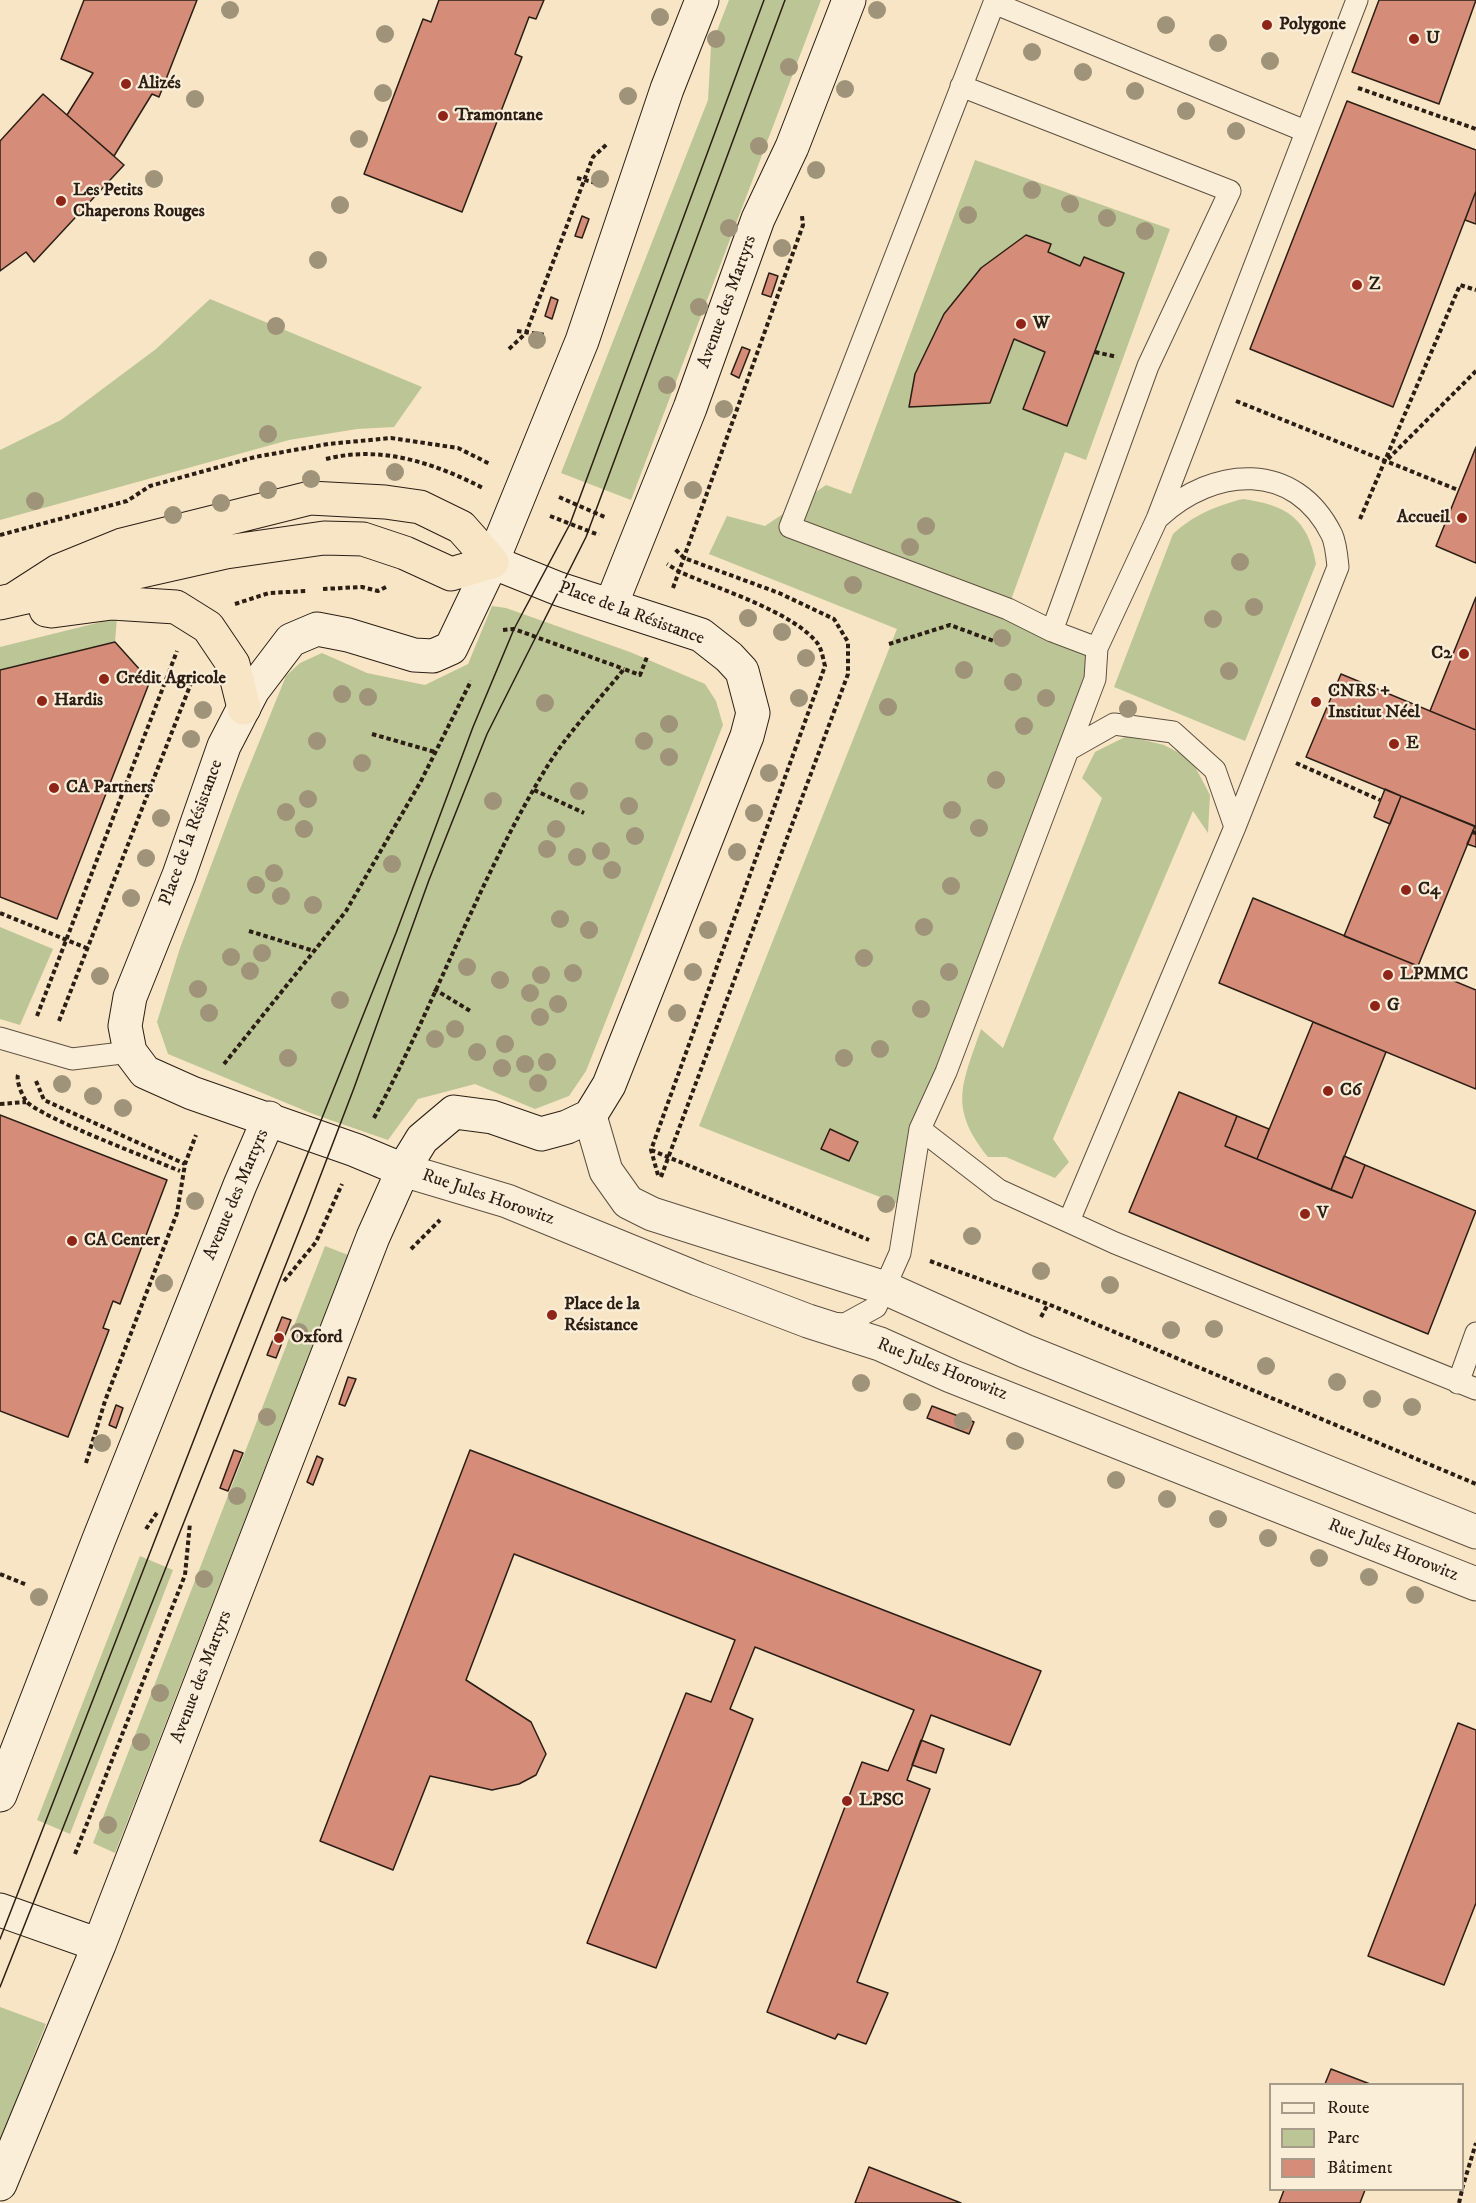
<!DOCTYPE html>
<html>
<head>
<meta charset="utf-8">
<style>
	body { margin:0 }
	#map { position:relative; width:1476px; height:2203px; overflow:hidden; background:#f8e5c5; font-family:"IM FELL DW Pica",serif }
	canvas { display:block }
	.legend { position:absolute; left:1269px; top:2083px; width:195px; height:108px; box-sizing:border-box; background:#faeed9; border:2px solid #a79b8a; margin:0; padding:8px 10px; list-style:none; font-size:18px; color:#2b1e14 }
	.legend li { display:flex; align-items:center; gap:12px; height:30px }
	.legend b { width:30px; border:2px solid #a79b8a }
</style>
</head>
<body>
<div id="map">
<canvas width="1476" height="2203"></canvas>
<ul class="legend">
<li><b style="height:8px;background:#faeed9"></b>Route</li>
<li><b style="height:16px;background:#bcc595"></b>Parc</li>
<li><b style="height:16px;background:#d58d7a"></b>Bâtiment</li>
</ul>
</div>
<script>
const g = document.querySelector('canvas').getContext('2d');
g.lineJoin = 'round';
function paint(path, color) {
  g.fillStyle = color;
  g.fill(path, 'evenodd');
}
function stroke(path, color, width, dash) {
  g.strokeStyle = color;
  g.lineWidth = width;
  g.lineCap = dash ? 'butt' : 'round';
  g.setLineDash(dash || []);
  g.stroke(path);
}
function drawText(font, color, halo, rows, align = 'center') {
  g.font = font + ' "IM FELL DW Pica",serif';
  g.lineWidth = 4.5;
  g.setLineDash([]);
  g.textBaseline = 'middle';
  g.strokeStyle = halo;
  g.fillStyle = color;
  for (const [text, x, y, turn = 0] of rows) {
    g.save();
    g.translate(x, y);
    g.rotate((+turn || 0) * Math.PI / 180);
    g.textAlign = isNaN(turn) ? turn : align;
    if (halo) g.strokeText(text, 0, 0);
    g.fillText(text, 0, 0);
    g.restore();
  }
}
paint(new Path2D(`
	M729,0H821L631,500L561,473L708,100L711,46Z
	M975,160L1170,229L1086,460L1065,452L1008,608L1097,648L946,1072L908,1208L699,1126L897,629L709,554L727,516L765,526L826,485L851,494Z
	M210,299L422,387L394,427L357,429L289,440L0,520V450L61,420L156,349Z
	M1243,499C1286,505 1308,518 1316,564L1245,741L1114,687L1173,534C1194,515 1215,506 1243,499Z
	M492,606L506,608L630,652L705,684L716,701L723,725L586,1071L569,1096L535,1109L475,1084L418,1099L388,1140L313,1114L168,1054L157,1022L180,948L238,794L286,676L300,663L322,653L367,673L425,685L468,664Z
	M117,618L115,642L0,670V647Z
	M1127,736L1164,745L1191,759L1210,795L1208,833L1193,811L1053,1139L1069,1162L1055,1178L1006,1157H988C948,1107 962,1085 981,1029L1003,1048L1102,798L1082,778L1095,752Z
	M0,927L53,949L20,1025L0,1019Z
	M325,1246L348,1255L115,1853L93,1843Z
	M140,1556L173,1570L70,1834L37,1820Z
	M0,2007L46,2024L0,2141Z`), '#bcc595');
const building = new Path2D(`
	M84,0H197L159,97L152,94L114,156L67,115L93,73L61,59Z
	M544,0L536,19L529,17L515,54L522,57L462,212L364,174L423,19L431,22L439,0Z
	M1379,0H1476L1439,104L1352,72Z
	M43,94L124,165L34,262L26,252L0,271V141Z
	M1347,101L1476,150V191L1393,407L1250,349Z
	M1476,191V224L1465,220Z
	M582,216L589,219L582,238L575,236Z
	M1026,235L1051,244L1048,252L1080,266L1084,257L1124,273L1067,426L1023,409L1045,352L1014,339L990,403L909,407L915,374L944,314L981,268Z
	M769,273L778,276L771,297L762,294Z
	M551,297L558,300L552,319L545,316Z
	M742,347L750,350L739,378L731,374Z
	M1476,447V563L1436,546Z
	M1476,597V730L1430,711Z
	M115,642L150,681L57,919L0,897V670Z
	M1341,674L1476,730V827L1306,757Z
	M1385,789L1401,796L1390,824L1374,817Z
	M1401,796L1475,826L1418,966L1344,936Z
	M1475,826L1476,827V847L1467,844Z
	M1253,898L1476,990V1089L1219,983Z
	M1313,1022L1386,1052L1331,1190L1257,1159Z
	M1179,1092L1237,1116L1225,1146L1352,1198L1365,1165L1476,1211L1428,1334L1129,1212Z
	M0,1115L167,1180L120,1304L113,1301L103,1328L109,1330L68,1437L0,1411Z
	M1237,1116L1269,1129L1257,1159L1225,1146Z
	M830,1129L858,1142L849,1161L821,1149Z
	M1344,1156L1365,1165L1352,1198L1331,1190Z
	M282,1317L291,1320L276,1358L267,1355Z
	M348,1377L356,1379L345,1406L339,1404Z
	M116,1405L123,1408L116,1428L109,1425Z
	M932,1406L974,1422L969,1434L927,1418Z
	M234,1450L243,1453L228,1491L220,1488Z
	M470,1450L1041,1671L1010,1745L931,1715L907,1780L930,1789L857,1982L888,1993L866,2044L838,2034L835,2039L767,2012L862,1762L888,1771L914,1710L755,1647L730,1709L753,1719L656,1968L587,1943L686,1693L711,1702L735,1640L514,1554L466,1680L531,1722L546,1754L536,1775L519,1784L492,1790L430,1776L393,1870L320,1841Z
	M317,1456L323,1459L313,1485L307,1482Z
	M1458,1723L1476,1730V1903L1444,1985L1368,1956Z
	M921,1740L944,1749L936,1773L912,1765Z
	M1331,2069L1370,2084H1325Z
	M869,2167L961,2203H855Z
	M1284,2190H1365L1360,2203H1279Z`);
paint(building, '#d58d7a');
stroke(building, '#2b1e14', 1.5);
const service = new Path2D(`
	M961,86L1230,191L1148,366L1052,631L1097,648
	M1052,631L1008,609L790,527L994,3L1305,131
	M1068,750L1114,724L1173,732L1215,770L1235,827
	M0,1038L72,1059L130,1052
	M920,1129L999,1190L1115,1243L1476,1389
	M1069,1221L1235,827L1338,567C1337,557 1336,544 1332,535C1295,460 1214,466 1159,517
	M829,1323L845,1324L876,1307L900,1253L920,1129L946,1072L1095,679L1097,648L1157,519L1357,0
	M1458,1383L1476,1333`);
const minor = new Path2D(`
	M590,1116L606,1171L628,1202L652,1214L885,1288L1025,1351L1476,1532
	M403,1170L507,1201L698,1279L808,1321L880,1344L951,1376L1476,1584`);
const secondary = new Path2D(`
	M611,605L690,408L758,219L792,147L849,0
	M403,1170L355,1150L192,1093L145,1072L130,1052L125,1026L130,997L179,875L224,746L253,690L291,640L317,629L348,635L414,655L433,656L451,648L492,562L582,341L667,89L702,0
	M0,1795L99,1539L240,1185L269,1118
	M0,1910L99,1945
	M0,2184L99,1945L373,1237L403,1170L422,1139L454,1112L492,1117L541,1134L567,1127L590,1116L609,1085L747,736L753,713L742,671L729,657L701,635L559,589L492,562`);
const trunk = new Path2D(`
	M0,603L226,552L324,538L363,539L405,553L451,574L492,562L461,527L420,507L385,502L310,498L122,545L58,571L13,600
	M46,610L52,611L112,603L176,607L208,627L233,664L244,708`);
stroke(service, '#5e5040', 23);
stroke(minor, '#5e5040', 35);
stroke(secondary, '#2b1e14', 35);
stroke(trunk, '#2b1e14', 35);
stroke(new Path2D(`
	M1358,88L1476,129
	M577,178L596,183
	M517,331L546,335
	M509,349L526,333L593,157L607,144
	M1095,352L1117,357
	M1236,401L1458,490
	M326,459C381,445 434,463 483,488
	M1388,459L1476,371
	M559,497L607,518
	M550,516L599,535
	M1360,519L1460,285L1476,290
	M0,535L127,501L150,486L255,457L328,444L391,438L458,448L490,464
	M673,588L803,225L802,216
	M323,589L362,587L378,591L386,587
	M235,604L269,593L307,591
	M503,630L514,629L624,669
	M889,644L950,625L999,643
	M372,734L435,752
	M1296,763L1380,800
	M534,790L584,813
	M1472,832L1476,833
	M0,913L89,949
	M249,931L314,951
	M434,989L472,1012
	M37,1016L177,651
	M59,1021L195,673
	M224,1064L346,911L421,781L471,681
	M18,1075C16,1081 22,1095 26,1101C39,1117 154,1160 180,1171
	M36,1081L44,1100L185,1164
	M0,1104L26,1102
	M374,1118C435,1004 478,881 545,770C565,736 599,700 624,669L640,675L647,657
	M651,1150L869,1240
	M658,1175L651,1150L825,666C823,659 822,650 818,644C794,612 718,589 680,572L667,564
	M661,1177L848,674V642L834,619L779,593L684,558L674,548
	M411,1249L440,1220
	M930,1261L1048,1304L1476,1484
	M284,1281L316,1242L342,1184
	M1041,1317L1048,1304
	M86,1463L105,1401L177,1213L185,1164L196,1135
	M146,1529L158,1511
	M0,1574L27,1585
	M75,1854L185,1575L190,1523
	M1462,2189L1476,2143
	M1459,2203L1462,2190`), '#2b1e14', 4, [4.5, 3]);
stroke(service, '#faeed9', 21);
stroke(minor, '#faeed9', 33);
stroke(secondary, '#faeed9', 33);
stroke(trunk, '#f8e5c5', 33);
stroke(new Path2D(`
	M0,1939L212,1393L396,933L473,727L514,629L570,524L764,0
	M0,1987L307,1211L354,1088L429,880L487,734L586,537L785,0`), '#2b1e14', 1.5);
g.fillStyle = '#9f9379';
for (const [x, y] of [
	[230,10],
	[877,10],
	[660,17],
	[1166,25],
	[385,34],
	[716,39],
	[1218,43],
	[1032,52],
	[1270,61],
	[789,67],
	[1083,72],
	[845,89],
	[1135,91],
	[383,93],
	[628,96],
	[195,99],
	[1186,111],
	[1236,131],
	[359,139],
	[759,146],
	[816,170],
	[154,179],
	[600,179],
	[1032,190],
	[1070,204],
	[340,205],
	[968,215],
	[1107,218],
	[729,228],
	[1145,231],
	[782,248],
	[318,260],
	[699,307],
	[276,326],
	[537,340],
	[667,385],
	[724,409],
	[268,434],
	[395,472],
	[311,479],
	[268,490],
	[693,490],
	[35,501],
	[221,503],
	[173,515],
	[926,526],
	[910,547],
	[1240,562],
	[853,585],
	[1254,607],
	[748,618],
	[1213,619],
	[782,632],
	[1002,638],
	[806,658],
	[964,670],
	[1229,671],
	[1013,682],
	[342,694],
	[368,697],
	[799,698],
	[1046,698],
	[545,703],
	[888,707],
	[1128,709],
	[203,710],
	[669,724],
	[1024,726],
	[191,739],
	[317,741],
	[644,741],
	[669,757],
	[362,763],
	[769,773],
	[996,780],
	[579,791],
	[308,799],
	[493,801],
	[629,806],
	[952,810],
	[286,812],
	[754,813],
	[161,818],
	[979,828],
	[304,829],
	[556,829],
	[635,836],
	[547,849],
	[601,851],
	[737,852],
	[577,857],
	[146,858],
	[392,864],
	[612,870],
	[274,873],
	[256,885],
	[951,886],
	[281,896],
	[131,898],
	[313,905],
	[560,919],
	[924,927],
	[589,930],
	[708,930],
	[262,953],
	[231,957],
	[864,958],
	[467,967],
	[250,971],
	[693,972],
	[949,972],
	[573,973],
	[541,975],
	[100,976],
	[500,980],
	[198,989],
	[530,993],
	[340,1000],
	[558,1004],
	[921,1009],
	[209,1013],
	[677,1013],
	[540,1017],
	[455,1029],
	[435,1039],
	[505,1044],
	[880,1049],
	[477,1052],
	[288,1058],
	[844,1058],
	[547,1062],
	[525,1064],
	[502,1068],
	[538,1083],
	[62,1084],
	[93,1096],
	[123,1108],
	[195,1201],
	[886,1204],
	[972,1236],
	[1041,1271],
	[164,1283],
	[1110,1285],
	[1214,1329],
	[1171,1330],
	[299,1332],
	[1266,1366],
	[1337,1382],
	[861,1383],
	[1372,1399],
	[912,1402],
	[1412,1407],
	[267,1417],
	[963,1421],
	[1015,1441],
	[102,1443],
	[1116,1480],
	[237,1496],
	[1167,1499],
	[1218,1519],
	[1268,1538],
	[1319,1558],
	[1369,1577],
	[204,1579],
	[1415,1595],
	[39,1597],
	[160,1693],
	[141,1742],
	[108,1825]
]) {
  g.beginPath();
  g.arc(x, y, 9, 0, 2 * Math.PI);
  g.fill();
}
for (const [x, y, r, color] of [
	[1267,25,6,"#8f2418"],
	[1414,39,6,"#8f2418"],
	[126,84,6,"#8f2418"],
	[443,116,6,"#8f2418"],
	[61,201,6,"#8f2418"],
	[1357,285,6,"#8f2418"],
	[1021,324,6,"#8f2418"],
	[1462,518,6,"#8f2418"],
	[1464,654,6,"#8f2418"],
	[104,679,6,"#8f2418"],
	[42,701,6,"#8f2418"],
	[1316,702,6,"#8f2418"],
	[1394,744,6,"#8f2418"],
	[54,788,6,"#8f2418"],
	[1406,890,6,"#8f2418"],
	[1388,975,6,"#8f2418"],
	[1375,1006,6,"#8f2418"],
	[1328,1091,6,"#8f2418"],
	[1305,1214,6,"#8f2418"],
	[72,1241,6,"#8f2418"],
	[552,1315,6,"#8f2418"],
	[279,1338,6,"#8f2418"],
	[847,1801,6,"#8f2418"]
]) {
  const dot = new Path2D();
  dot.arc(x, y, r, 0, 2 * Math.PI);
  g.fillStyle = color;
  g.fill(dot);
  stroke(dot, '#faeed9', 2);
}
drawText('bold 18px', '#2b1e14', '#faeed9', [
	["Polygone",1279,25],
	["U",1426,39],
	["Alizés",138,84],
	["Tramontane",455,116],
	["Les Petits",73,191],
	["Chaperons Rouges",73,212],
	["Z",1369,285],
	["W",1033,324],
	["Accueil",1450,518,"right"],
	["C2",1452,654,"right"],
	["Crédit Agricole",116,679],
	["CNRS +",1328,692],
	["Institut Néel",1328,713],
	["Hardis",54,701],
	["E",1406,744],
	["CA Partners",66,788],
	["C4",1418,890],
	["LPMMC",1400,975],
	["G",1387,1006],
	["C6",1340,1091],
	["V",1317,1214],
	["CA Center",84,1241],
	["Place de la",564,1305],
	["Résistance",564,1326],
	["Oxford",291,1338],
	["LPSC",859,1801]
], 'left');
drawText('18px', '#2b1e14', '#faeed9', [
	["Avenue des Martyrs",728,302,-70],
	["Place de la Résistance",631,614,20],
	["Place de la Résistance",192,833,-70],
	["Avenue des Martyrs",237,1195,-67],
	["Rue Jules Horowitz",488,1198,19],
	["Rue Jules Horowitz",942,1370,22],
	["Rue Jules Horowitz",1393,1551,22],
	["Avenue des Martyrs",202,1677,-69]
]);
</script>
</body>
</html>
